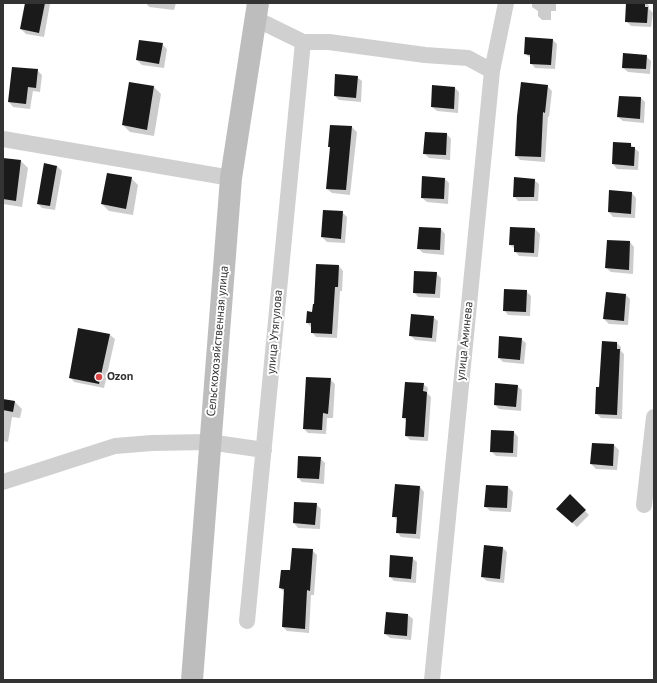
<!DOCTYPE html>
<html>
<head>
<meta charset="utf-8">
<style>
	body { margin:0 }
	#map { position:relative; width:657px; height:683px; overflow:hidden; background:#fff; font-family:"PT Sans",sans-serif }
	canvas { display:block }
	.frame { position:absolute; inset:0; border:4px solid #333; pointer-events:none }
</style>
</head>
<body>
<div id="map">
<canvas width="657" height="683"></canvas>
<div class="frame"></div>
</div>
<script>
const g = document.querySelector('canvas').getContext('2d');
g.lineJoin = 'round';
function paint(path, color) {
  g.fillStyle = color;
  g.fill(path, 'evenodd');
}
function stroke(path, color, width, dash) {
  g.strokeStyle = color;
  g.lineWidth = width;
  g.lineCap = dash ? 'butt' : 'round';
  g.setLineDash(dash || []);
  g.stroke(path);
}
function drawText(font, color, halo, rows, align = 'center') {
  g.font = font + ' "PT Sans",sans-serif';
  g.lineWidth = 4;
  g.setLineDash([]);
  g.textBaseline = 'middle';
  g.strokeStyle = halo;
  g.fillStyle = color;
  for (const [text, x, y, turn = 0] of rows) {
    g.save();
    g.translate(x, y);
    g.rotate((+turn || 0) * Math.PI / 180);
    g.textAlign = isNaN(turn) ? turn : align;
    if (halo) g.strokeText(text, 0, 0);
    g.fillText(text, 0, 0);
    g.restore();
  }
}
paint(new Path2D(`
	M26,3L50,4L44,37L26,34L21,29Z
	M146,3H176L174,10L149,7Z
	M532,3H556V11H551V20H542L538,16V11L532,7Z
	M627,3H647L649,6V9L653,13L651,27L631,26L626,21Z
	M553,40L557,44L555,69L535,68L531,63V58L525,54Z
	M162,44L167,49L164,68L142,65L137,60Z
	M646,56L651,61L650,74L628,72L623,68Z
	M13,68L37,70L42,75L40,92L33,91L30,109L13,107L9,102Z
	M357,77L362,81L361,102L339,100L335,96Z
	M130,83L154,87L161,94L154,136L130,132L123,125Z
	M547,86L552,91L549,117L548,116L545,162L520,160L516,156Z
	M455,88L459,92L458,113L437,111L432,107Z
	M641,98L645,102L644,123L623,121L618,117Z
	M331,126L352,127L357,132L350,195L332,193L327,189L331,148L329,147Z
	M447,134L451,139L450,160L429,158L424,153Z
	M630,144L639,152L638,170L617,169L613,164Z
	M3,159L21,161L28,168L22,207L3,204Z
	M45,164L57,166L62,171L55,210L42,208L38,204Z
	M131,178L138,185L133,215L109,211L102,204Z
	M445,179L449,183L448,204L427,202L422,198Z
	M534,180L539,184L538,201H518L514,196Z
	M610,192L632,193L636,198L635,218L613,217L609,212Z
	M342,212L347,217L345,243L327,242L322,237Z
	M511,228L535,229L540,234L538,257L519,256L515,251V249L510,245Z
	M441,229L445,234L444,255L423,253L418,248Z
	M630,242L634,247L633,274L611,272L606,268Z
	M339,266L343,271L342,291H340L337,338L316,337L312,332V328L307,323Z
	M436,273L441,278L440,298L418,297L414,292Z
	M526,291L531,296L530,316L508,315L504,310Z
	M626,295L630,299L628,325L609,324L604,319Z
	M433,317L438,321L436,342L415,340L411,336Z
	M79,329L110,335L115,339L104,388L74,382L70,377Z
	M521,339L526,343L524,364L503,362L499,358Z
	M617,343L621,347V351L624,354L622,419L601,418L596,413L600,388Z
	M330,379L335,384L333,418H327L326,434L308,433L304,429Z
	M423,384L428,388L427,393L431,397L428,441L410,440L406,436L407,421L403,418Z
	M517,386L522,390L521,411L499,409L495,405Z
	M3,400L15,402L22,409L20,418L12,417L8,442L3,441Z
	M514,432L518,437L517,457L496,456L491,451Z
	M593,444L614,445L619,450L617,470L596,469L591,464Z
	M320,458L325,463L324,484L302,482L298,478Z
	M487,486L508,487L513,492L511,512L490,511L485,506Z
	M420,487L424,492L420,539L401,537L397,532L398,521L393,516Z
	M570,496L589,515L577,527L558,509Z
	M295,503L316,504L321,509L320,529L298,528L294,523Z
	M503,548L507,552L504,583L487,581L482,577Z
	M312,550L317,555L314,595H311L309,633L287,631L283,627L285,593L280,588L291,571Z
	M412,558L417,562L416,583L394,581L390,577Z
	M408,615L413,619L411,640L390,638L385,634Z`), '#0003');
paint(new Path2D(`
	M25,3H45L39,33L20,29Z
	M626,3H645V7H648L647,23L625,22Z
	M525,37L553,39L551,65L530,64V55L524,54Z
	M139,40L163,43L159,64L136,60Z
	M623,53L647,55L646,69L622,68Z
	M12,67L38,69L36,88L28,87L26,104L8,102Z
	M335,74L358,76L356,98L334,96Z
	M129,82L154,86L147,130L122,125Z
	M521,82L548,85L545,113L543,112L541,157L515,156L517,116Z
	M432,85L455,87L454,109L431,107Z
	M619,96L641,97L640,119L617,117Z
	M330,125L352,126L346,190L326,189L330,147H328Z
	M425,132L447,133L446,155L423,154Z
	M613,142L631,143V147H635L634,166L612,164Z
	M3,158L21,160L16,201L3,199Z
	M44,163L57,166L50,206L37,204Z
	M107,173L132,177L126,209L101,204Z
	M422,176L445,178L444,199L421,198Z
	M514,177L535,179L534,197H513Z
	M609,190L632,192L631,214L608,212Z
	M323,210L343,211L341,239L321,237Z
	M419,227L441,228L440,250L417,249Z
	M510,227L535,228L534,253L514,252V245H509Z
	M607,240L630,241L629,270L605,268Z
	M316,264L339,265L338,287H335L332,334L311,333V323H306L307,311L312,312L313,304H314Z
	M414,271L437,272L435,294L413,293Z
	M504,289L527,290L526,312L503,311Z
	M606,292L626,294L624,321L603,319Z
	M411,314L434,316L432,338L409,336Z
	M78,328L110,334L99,384L69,378Z
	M499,336L522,338L520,360L498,358Z
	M602,341L617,342V349H620L617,415L595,414L596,387H599Z
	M306,377L331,378L328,414L323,413L322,430L303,429Z
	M405,382L424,383L423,391L427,392L424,437L405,436L406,418H402Z
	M495,383L518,385L516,407L494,405Z
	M3,399L15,401L13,412L3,410Z
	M491,430L514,431L513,453L490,452Z
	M592,443L614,444L613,466L590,464Z
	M298,456L321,457L319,479L297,478Z
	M395,484L420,486L416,534L396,533L397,517H392Z
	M486,485L508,486L507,508L484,507Z
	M570,494L586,510L572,523L556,509Z
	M294,502L317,503L315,525L293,523Z
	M484,545L503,547L500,579L481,577Z
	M292,548L313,549L310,591L307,590L305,629L282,627L284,589L279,588L281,570H290Z
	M390,555L413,557L411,579L389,577Z
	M386,612L408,614L407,636L384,634Z`), '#1a1a1a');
stroke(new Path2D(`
	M256,19L303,42H329L425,55L468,58L492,71
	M3,139L231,178
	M3,482L115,446L152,443L209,442L264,450
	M644,505L654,417
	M247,621L303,42
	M432,680L492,71L506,3`), '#d0d0d0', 16);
stroke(new Path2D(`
	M192,680L231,178L258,3`), '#bdbdbd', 22);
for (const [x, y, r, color] of [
	[99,377,4,"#d84746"]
]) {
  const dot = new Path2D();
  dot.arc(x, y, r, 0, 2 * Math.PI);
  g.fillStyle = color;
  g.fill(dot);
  stroke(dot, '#fff', 1.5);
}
drawText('12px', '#333', '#fff', [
	["улица Утягулова",275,332,-85],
	["Сельскохозяйственная улица",218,341,-85],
	["улица Аминева",465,341,-84]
]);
drawText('bold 12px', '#333', '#fff', [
	["Ozon",107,377]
], 'left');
</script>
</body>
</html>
